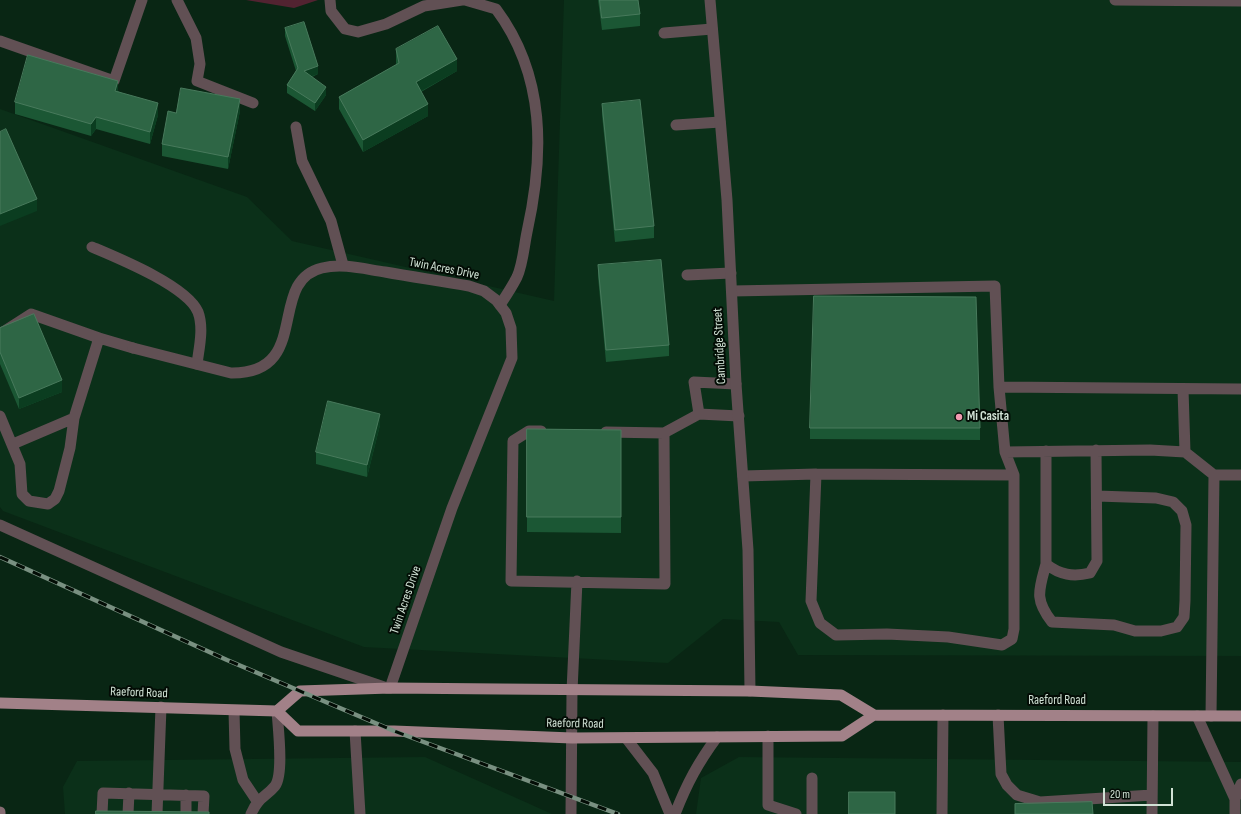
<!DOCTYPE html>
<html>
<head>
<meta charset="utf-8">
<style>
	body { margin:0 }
	#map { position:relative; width:1241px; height:814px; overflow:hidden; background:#092614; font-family:"Sofia Sans Condensed",sans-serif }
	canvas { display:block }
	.scale { position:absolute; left:1103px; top:788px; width:70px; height:18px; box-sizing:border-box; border:2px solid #d1e2d5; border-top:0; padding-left:5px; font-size:12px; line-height:14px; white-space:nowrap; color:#d1e2d5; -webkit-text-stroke:3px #030c05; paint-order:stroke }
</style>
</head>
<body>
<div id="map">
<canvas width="1241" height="814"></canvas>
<div class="scale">20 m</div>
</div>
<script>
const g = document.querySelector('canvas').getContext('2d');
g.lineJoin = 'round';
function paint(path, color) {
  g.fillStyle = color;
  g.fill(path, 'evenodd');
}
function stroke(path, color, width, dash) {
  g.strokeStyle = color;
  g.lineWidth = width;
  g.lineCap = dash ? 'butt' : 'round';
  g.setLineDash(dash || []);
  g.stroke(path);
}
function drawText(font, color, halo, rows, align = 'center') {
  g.font = font + ' "Sofia Sans Condensed",sans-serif';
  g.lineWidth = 4;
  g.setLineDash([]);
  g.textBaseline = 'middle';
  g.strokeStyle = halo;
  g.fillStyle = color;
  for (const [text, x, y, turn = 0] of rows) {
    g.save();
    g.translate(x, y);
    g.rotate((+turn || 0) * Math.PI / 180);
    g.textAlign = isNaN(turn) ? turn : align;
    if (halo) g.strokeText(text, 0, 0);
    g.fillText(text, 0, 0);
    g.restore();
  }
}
paint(new Path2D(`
	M564,0H1241V656L798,655L779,622L723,619L668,663L364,647L3,511L0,507V109L247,197L292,241L554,301Z
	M425,757L552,814H65L63,787L77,761Z
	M739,757L1241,762V814H696L701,778Z`), '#0b3019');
paint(new Path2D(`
	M246,0H318L294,8Z`), '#522331');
stroke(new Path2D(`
	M177,0L196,38L200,64L197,81L253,103
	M330,0L331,11L345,29L358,32L386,24L424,6L462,0
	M465,0L496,9C546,76 544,155 527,232C524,246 523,264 517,277C512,287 506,296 500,305
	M1115,0L1241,1
	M664,33L712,29
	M0,41L114,81L142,0
	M676,125L720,122
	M296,127L302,161L331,221L343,265
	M92,247C118,258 187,286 198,312C204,328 199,348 197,364
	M687,275L731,273
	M732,291L995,286L999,387
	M0,334L31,314L99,338
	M1183,389L1185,452
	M699,414L694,382L736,384
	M0,416L20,464L22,494L29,501L48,504L55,499L59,491L70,448L74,418L99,338L133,348
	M541,431H529L513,441L511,581L665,584L664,433L699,414L739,416
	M606,432L664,433
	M13,444L74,418
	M1046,451V564C1060,575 1073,577 1090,573L1097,561L1096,450
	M1005,452L999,387L1241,389
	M816,474L811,601L820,623L836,635L887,634L948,637L1002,645L1012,639L1014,629V475
	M743,476L816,474L1014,475L1005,452L1150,450L1185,452L1214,475H1241
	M1046,564C1039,590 1034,599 1052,622L1114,625L1135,631H1161L1177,627L1184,617L1185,601L1186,525L1182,511L1173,502L1156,498L1097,496
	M234,711L235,749L243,780L257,801
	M998,715L1001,774L1007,785L1017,795L1040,802L1152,795
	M1197,716L1235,799
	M1211,716L1214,475
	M355,731L360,814
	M768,736V805L796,814
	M102,814L103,793L204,796L203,814
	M128,814L129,793
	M157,814L161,707
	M186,814V795
	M251,814C259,796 265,798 275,786C284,774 278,727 277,711
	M571,814L572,691L577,581
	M812,814V778
	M942,814L943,715
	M1152,814L1153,716
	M1235,814V799L1241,784`), '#615054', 11);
stroke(new Path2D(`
	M710,0L727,200L736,384L748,550L750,691
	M133,348L231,373C313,374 266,281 322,268C343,263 364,269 385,272C413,277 441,281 469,286L484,291L496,300L506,313L511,328L512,358L452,508L390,688
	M626,738L653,773L670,814
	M675,814C687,783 698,763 717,737`), '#615054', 11);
stroke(new Path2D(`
	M0,525L281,652L387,688`), '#615054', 11);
stroke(new Path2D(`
	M0,812V814`), '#856c72', 11);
stroke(new Path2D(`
	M0,703L277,711L300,691L390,688L500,689L750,691L841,695L874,715L1241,716
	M277,711L298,731H394L572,738L842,736L874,715`), '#a28188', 11);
const rail = new Path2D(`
	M0,557L227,660L394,731L618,814`);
stroke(rail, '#799081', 4.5);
stroke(rail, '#030c05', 3, [9]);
paint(new Path2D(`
	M598,0H638L640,14V26L602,30Z
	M285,28L318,74L312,77L326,95L315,111L287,93V85L296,71L285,36Z
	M396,49L457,71L421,92L428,116L363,152L339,109V97L396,65Z
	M118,91L158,115L150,144L96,129L91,136L15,114V102Z
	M602,104L654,226V238L615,242L602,115Z
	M240,111L228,169L162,156V144L176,113Z
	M598,265L669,345V356L606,362L598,277Z
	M0,328L62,392L19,409L0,364Z
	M380,425L367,477L316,464V452Z
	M810,428H980V440L810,439Z
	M527,429L621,430V533L527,532Z`), '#1b5734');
paint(new Path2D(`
	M457,59V71L416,94V82Z
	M318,66V74L304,79V71Z
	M118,81V93L115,91Z
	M326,87V95L315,111V103Z
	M240,99V111L228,169V157Z
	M158,103V115L150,144V132Z
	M428,104V116L363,152V140Z
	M96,117V129L91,136V124Z
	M37,199V211L0,226V214Z
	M62,380V392L19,409V398Z
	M380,414V425L367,477V465Z`), '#0b3d20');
const building = new Path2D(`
	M600,0H638L640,14L602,18Z
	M304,22L318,66L304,71L326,87L315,103L287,85L298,68L285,28Z
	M438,26L457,59L416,82L428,104L363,140L339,97L399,63L396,49Z
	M28,55L118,81L115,91L158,103L150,132L96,117L91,124L15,102Z
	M181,88L240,99L228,157L162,144L168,111L176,113Z
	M640,100L654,226L615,230L602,104Z
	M6,129L37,199L0,214V132Z
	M661,260L669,345L606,350L598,265Z
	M814,296L976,297L980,428H810Z
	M34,314L62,380L19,398L0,352V328Z
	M328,401L380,414L367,465L316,452Z
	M527,429L621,430V517H527Z
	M849,792H895V814H849Z
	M1092,802L1093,814H1015V804Z
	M96,811L209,812V814H96Z`);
paint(building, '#2e6645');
stroke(building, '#487a5c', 1);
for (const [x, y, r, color] of [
	[959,417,4,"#f19ab1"]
]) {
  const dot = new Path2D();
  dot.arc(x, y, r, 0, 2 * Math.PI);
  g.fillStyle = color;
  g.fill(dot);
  stroke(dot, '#030c05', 1.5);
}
drawText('13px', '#d1e2d5', '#030c05', [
	["Twin Acres Drive",444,269,11],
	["Cambridge Street",720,346,-93],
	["Twin Acres Drive",406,600,-71],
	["Raeford Road",139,693,2],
	["Raeford Road",1057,701],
	["Raeford Road",575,724,1]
]);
drawText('bold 13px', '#d1e2d5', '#030c05', [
	["Mi Casita",967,417]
], 'left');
</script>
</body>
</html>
